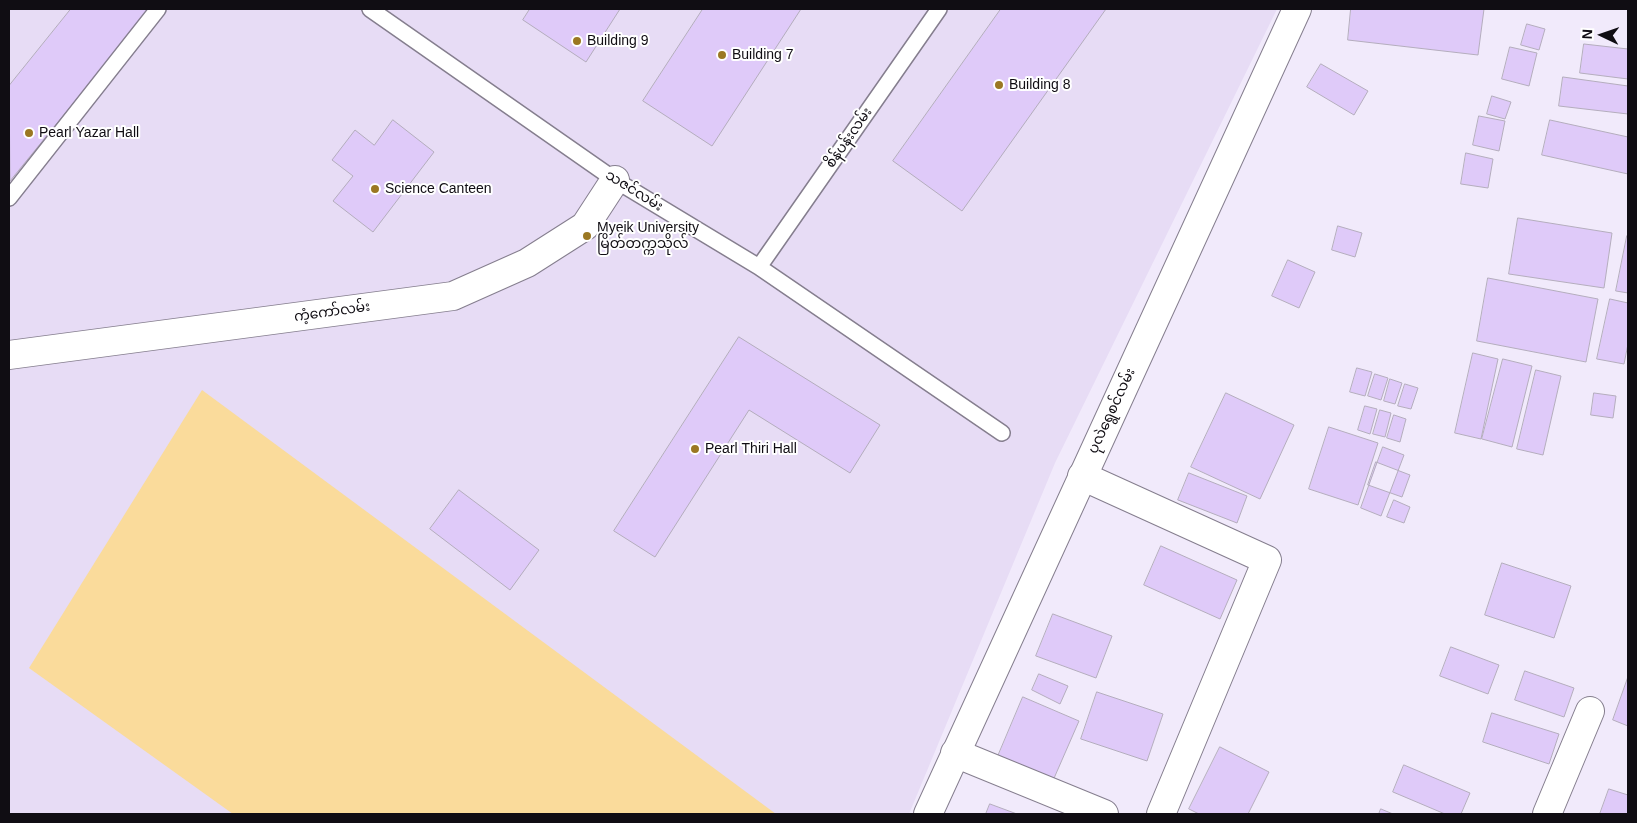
<!DOCTYPE html>
<html>
<head>
<meta charset="utf-8">
<style>
	body { margin:0 }
	#map { position:relative; width:1637px; height:823px; overflow:hidden; background:#f1eafb; font-family:Helvetica,sans-serif }
	canvas { display:block }
	.frame { position:absolute; inset:0; border:10px solid #100d13; pointer-events:none }
	.north { position:absolute; left:1577px; top:10px; width:50px; height:50px; -webkit-text-stroke:4px #fff; paint-order:stroke; rotate:273deg; font-size:14px; font-weight:700; line-height:20px; text-align:center; color:#100d13 }
	.north::after { content:''; display:block; margin:auto; width:18px; height:22px; background:#100d13; clip-path:polygon(50% 0,100% 100%,50% 72%,0 100%) }
</style>
</head>
<body>
<div id="map">
<canvas width="1637" height="823"></canvas>
<div class="frame"></div>
<div class="north">N</div>
</div>
<script>
const g = document.querySelector('canvas').getContext('2d');
g.lineJoin = 'round';
function paint(path, color) {
  g.fillStyle = color;
  g.fill(path, 'evenodd');
}
function stroke(path, color, width, dash) {
  g.strokeStyle = color;
  g.lineWidth = width;
  g.lineCap = dash ? 'butt' : 'round';
  g.setLineDash(dash || []);
  g.stroke(path);
}
function drawText(font, color, halo, rows, align = 'center') {
  g.font = font + ' Helvetica,"Noto Sans Myanmar",sans-serif';
  g.lineWidth = 4;
  g.setLineDash([]);
  g.textBaseline = 'middle';
  g.strokeStyle = halo;
  g.fillStyle = color;
  for (const [text, x, y, turn = 0] of rows) {
    g.save();
    g.translate(x, y);
    g.rotate((+turn || 0) * Math.PI / 180);
    g.textAlign = isNaN(turn) ? turn : align;
    if (halo) g.strokeText(text, 0, 0);
    g.fillText(text, 0, 0);
    g.restore();
  }
}
paint(new Path2D(`
	M9,9H1277L1055,463L909,814H9Z`), '#e7dcf5');
paint(new Path2D(`
	M202,390L776,814H233L29,668Z`), '#fadb9b');
const building = new Path2D(`
	M71,9H150L10,181L9,86Z
	M530,9H620L586,62L523,20Z
	M703,9H801L712,146L643,101Z
	M1001,9H1106L962,211L893,161Z
	M1351,9H1484L1478,55L1348,40Z
	M1527,24L1545,29L1539,50L1521,45Z
	M1584,44L1628,49V79L1580,73Z
	M1510,47L1537,53L1529,86L1502,79Z
	M1321,64L1368,91L1354,115L1307,87Z
	M1563,77L1628,86V114L1559,106Z
	M1492,96L1511,102L1505,119L1487,114Z
	M1479,116L1505,121L1499,151L1473,145Z
	M393,120L434,152L373,232L333,201L353,176L332,160L355,130L374,145Z
	M1550,120L1628,137V174L1542,155Z
	M1466,153L1493,159L1488,188L1461,184Z
	M1518,218L1612,233L1604,288L1509,274Z
	M1338,226L1362,233L1355,257L1332,250Z
	M1627,236L1628,237V293L1616,291Z
	M1288,260L1315,272L1299,308L1272,296Z
	M1488,278L1598,299L1586,362L1477,341Z
	M1610,299L1628,303V344L1624,364L1597,359Z
	M739,337L880,425L850,473L749,410L655,557L614,531Z
	M1473,353L1498,359L1481,439L1455,433Z
	M1503,359L1532,366L1512,447L1482,439Z
	M1357,368L1372,372L1365,396L1350,392Z
	M1536,370L1561,376L1543,455L1517,449Z
	M1375,374L1388,378L1381,400L1368,396Z
	M1390,379L1402,383L1395,404L1384,401Z
	M1405,384L1418,388L1411,409L1398,406Z
	M1226,393L1294,425L1260,499L1191,467Z
	M1594,393L1616,396L1613,418L1591,415Z
	M1365,406L1377,409L1370,434L1358,430Z
	M1380,410L1391,413L1385,437L1373,434Z
	M1394,415L1406,419L1400,442L1387,438Z
	M1329,427L1378,443L1358,505L1309,489Z
	M1383,447L1404,455L1381,516L1361,508Z
	M1376,462L1410,475L1402,497L1368,485Z
	M1189,473L1247,496L1237,523L1178,500Z
	M459,490L539,550L510,590L430,529Z
	M1394,500L1410,507L1404,523L1387,517Z
	M1161,546L1237,580L1220,619L1144,585Z
	M1502,563L1571,586L1554,638L1485,615Z
	M1053,614L1112,636L1096,678L1036,656Z
	M1451,647L1499,665L1488,694L1440,676Z
	M1525,671L1574,688L1564,717L1515,700Z
	M1039,674L1068,686L1060,704L1032,690Z
	M1628,677V726L1613,720Z
	M1097,692L1163,714L1147,761L1081,739Z
	M1023,697L1079,721L1048,792L993,768Z
	M1492,713L1559,734L1549,764L1483,742Z
	M1220,747L1269,772L1248,814H1199L1189,809Z
	M1404,765L1470,793L1461,814H1445L1393,792Z
	M1609,789L1628,795V814H1600Z
	M990,804L1017,814H986Z
	M1381,809L1393,814H1379Z`);
paint(building, '#dfcaf9');
stroke(building, '#b4adbd', 1);
const service = new Path2D(`
	M370,9L615,180L759,267L1002,433
	M9,198L158,9
	M759,267L939,9`);
const minor = new Path2D(`
	M9,355L453,296L527,263L585,226L615,180
	M1082,476L1267,560L1161,814
	M955,753L1104,814
	M1547,814L1590,711`);
const tertiary = new Path2D(`
	M928,814L1297,9`);
stroke(service, '#857e8e', 18);
stroke(minor, '#857e8e', 30);
stroke(tertiary, '#857e8e', 30);
stroke(service, '#fff', 15);
stroke(minor, '#fff', 28);
stroke(tertiary, '#fff', 28);
for (const [x, y, r, color] of [
	[577,41,5,"#9b7823"],
	[722,55,5,"#9b7823"],
	[999,85,5,"#9b7823"],
	[29,133,5,"#9b7823"],
	[375,189,5,"#9b7823"],
	[587,236,5,"#9b7823"],
	[695,449,5,"#9b7823"]
]) {
  const dot = new Path2D();
  dot.arc(x, y, r, 0, 2 * Math.PI);
  g.fillStyle = color;
  g.fill(dot);
  stroke(dot, '#fff', 2);
}
drawText('14px', '#100d13', '#fff', [
	["Building 9",587,41],
	["Building 7",732,55],
	["Building 8",1009,85],
	["Pearl Yazar Hall",39,133],
	["Science Canteen",385,189],
	["Myeik University",597,228],
	["မြိတ်တက္ကသိုလ်",597,244],
	["Pearl Thiri Hall",705,449]
], 'left');
drawText('14px', '#100d13', '#fff', [
	["စိန်ပန်းလမ်း",849,138,-55],
	["သဇင်လမ်း",634,191,32],
	["ကံ့ကော်လမ်း",332,312,-8],
	["ပုလဲရွေစင်လမ်း",1112,411,-65]
]);
</script>
</body>
</html>
